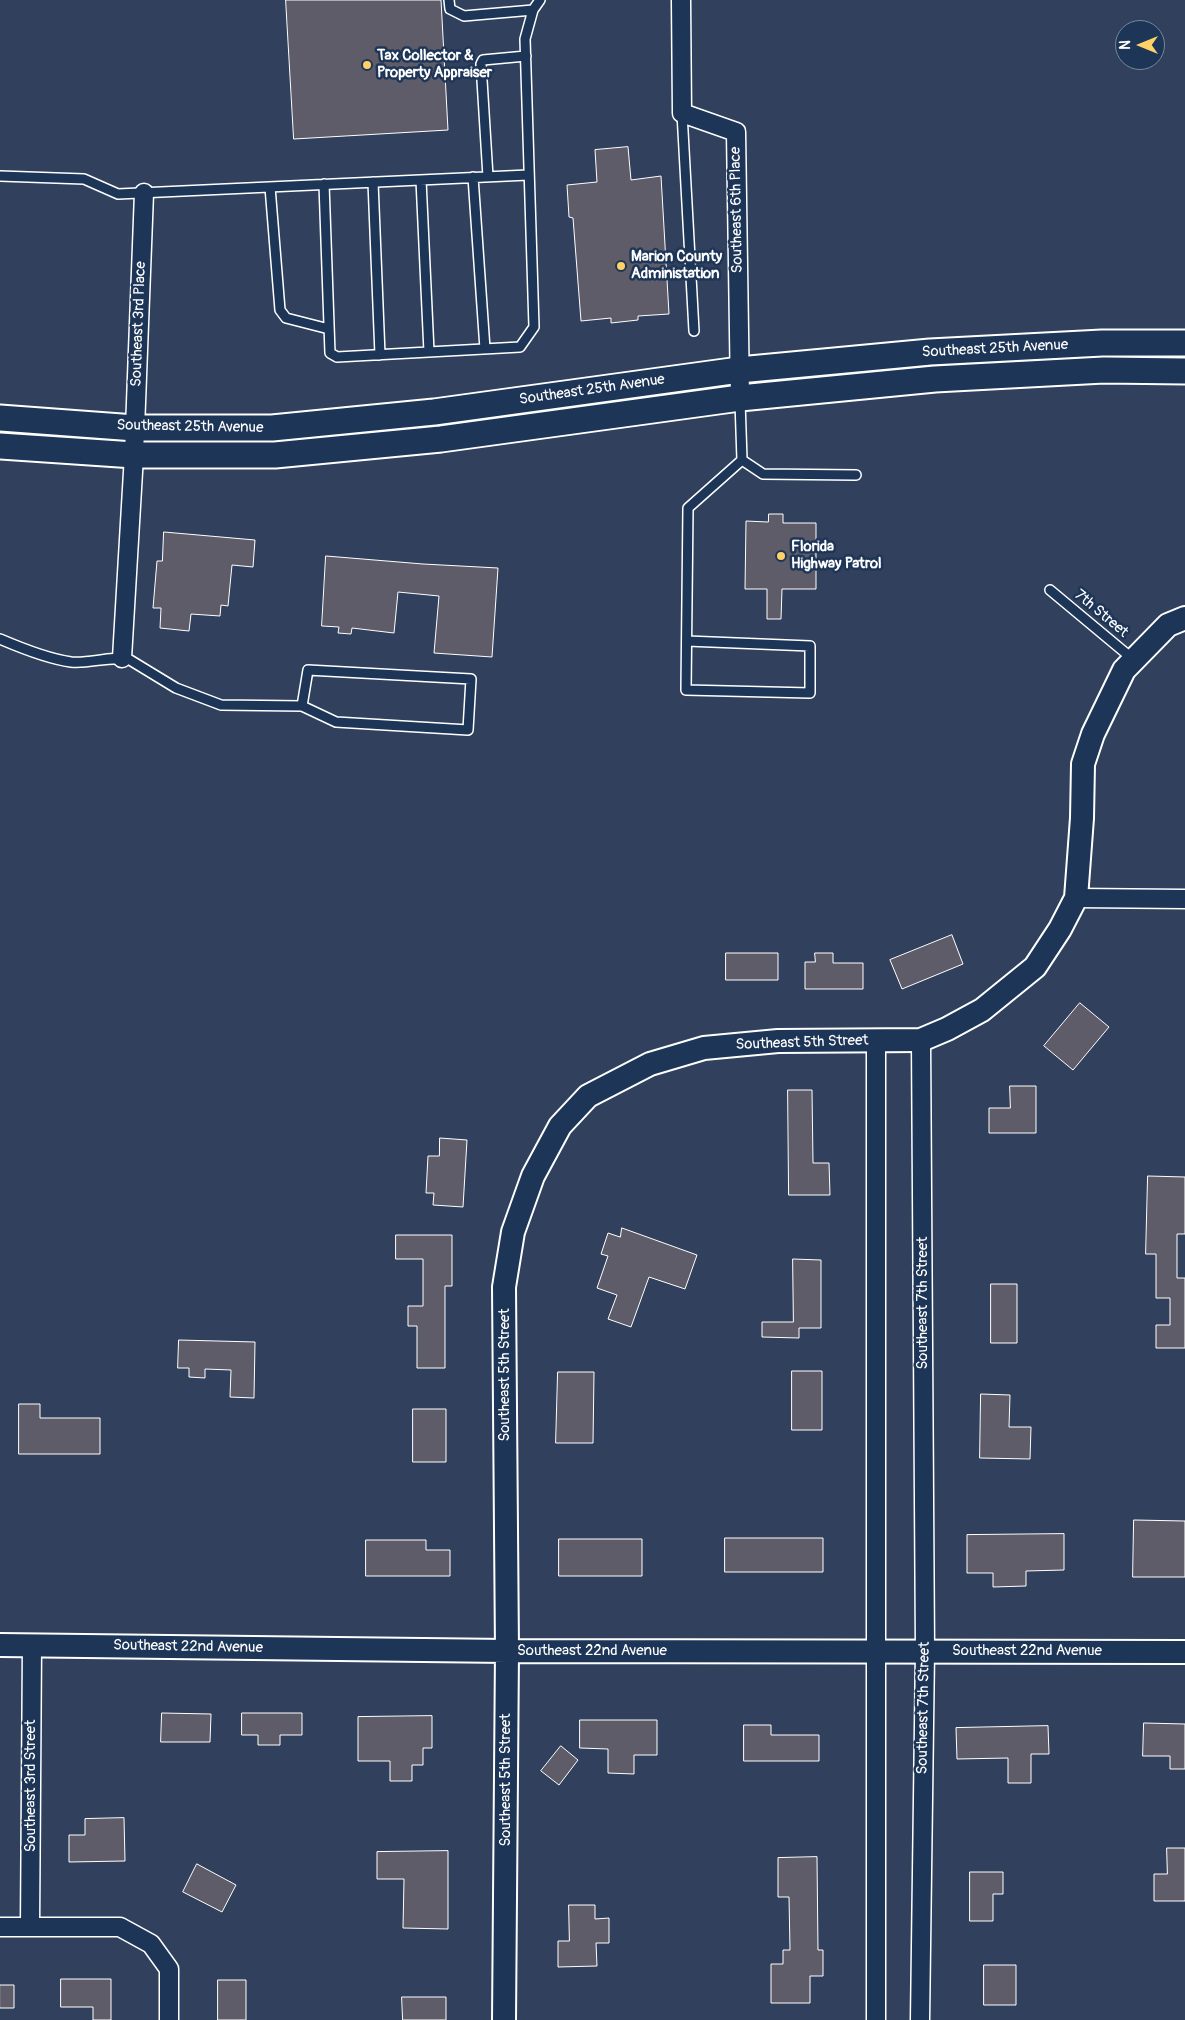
<!DOCTYPE html>
<html>
<head>
<meta charset="utf-8">
<style>
	body { margin:0 }
	#map { position:relative; width:1185px; height:2020px; overflow:hidden; background:#31415d; font-family:Pangolin,sans-serif }
	canvas { display:block }
	.north { position:absolute; left:1115px; top:20px; width:50px; height:50px; box-sizing:border-box; background:#1d3557; border:1px solid #77869a; border-radius:50%; rotate:270deg; font-size:14px; font-weight:700; line-height:20px; text-align:center; color:#fff }
	.north::after { content:''; display:block; margin:auto; width:18px; height:22px; background:#ffd166; clip-path:polygon(50% 0,100% 100%,50% 72%,0 100%) }
</style>
</head>
<body>
<div id="map">
<canvas width="1185" height="2020"></canvas>
<div class="north">N</div>
</div>
<script>
const g = document.querySelector('canvas').getContext('2d');
g.lineJoin = 'round';
function paint(path, color) {
  g.fillStyle = color;
  g.fill(path, 'evenodd');
}
function stroke(path, color, width, dash) {
  g.strokeStyle = color;
  g.lineWidth = width;
  g.lineCap = dash ? 'butt' : 'round';
  g.setLineDash(dash || []);
  g.stroke(path);
}
function drawText(font, color, halo, rows, align = 'center') {
  g.font = font + ' Pangolin,sans-serif';
  g.lineWidth = 5;
  g.setLineDash([]);
  g.textBaseline = 'middle';
  g.strokeStyle = halo;
  g.fillStyle = color;
  for (const [text, x, y, turn = 0] of rows) {
    g.save();
    g.translate(x, y);
    g.rotate((+turn || 0) * Math.PI / 180);
    g.textAlign = isNaN(turn) ? turn : align;
    if (halo) g.strokeText(text, 0, 0);
    g.fillText(text, 0, 0);
    g.restore();
  }
}
const building = new Path2D(`
	M286,0H441L448,130L294,139Z
	M628,147L631,180L661,176L669,314L638,316V320L611,323V318L581,321L573,218L569,217L567,185L597,182L595,150Z
	M769,514H783V523H816V589H782L781,619H767V589H745L746,521L768,522Z
	M164,532L255,540L253,567L232,565L228,606L221,605L220,616L191,614L189,631L160,628L161,608H153L157,561H162Z
	M326,556L423,564L498,568L492,657L434,653L439,596L398,592L394,633L352,628L351,634L338,633L339,627L322,626Z
	M952,935L963,964L902,989L890,960Z
	M726,953H778V980H726Z
	M815,953H833V963H863V989H805V962H815Z
	M1080,1003L1109,1027L1073,1070L1044,1046Z
	M1010,1086H1036V1133H989V1108H1010Z
	M788,1090H812L813,1163H829L830,1195H789Z
	M440,1138L467,1140L463,1207L433,1205L434,1193H426L428,1156H439Z
	M1148,1176L1185,1177V1234H1177V1278H1185V1348H1156V1325H1170V1298H1156V1254H1146Z
	M622,1228L697,1255L685,1289L649,1277L631,1327L608,1319L617,1295L597,1288L608,1256L601,1254L608,1233L620,1237Z
	M396,1235H452V1286H445V1368H417V1326H408V1306H423V1259H396Z
	M793,1259L821,1260V1328H799V1338L762,1337V1322H793Z
	M991,1284H1017V1343H991Z
	M179,1340L255,1342L254,1398L230,1397L231,1370L205,1369V1378L189,1377V1368H178Z
	M792,1371H822V1430H792Z
	M558,1372H594L593,1443H556Z
	M981,1394L1010,1395L1009,1427H1031L1030,1459L980,1458Z
	M19,1404H40V1418H100V1454H19Z
	M413,1409H446V1462H413Z
	M1134,1520L1185,1521V1577H1133Z
	M1064,1534V1570L1026,1571V1586L993,1587V1573H967V1535Z
	M725,1538H823V1572H725Z
	M559,1539H642V1576H559Z
	M366,1540H426V1550H450V1576H366Z
	M162,1713L211,1714L210,1742H161Z
	M242,1713H302V1735H280V1745H258V1735H242Z
	M432,1716V1748H423V1765H412V1781H390V1761H358V1717Z
	M580,1720H657V1755H634V1774L608,1773V1749L580,1748Z
	M1144,1723L1185,1724V1769H1170V1756H1143Z
	M744,1725H771V1735H819V1761H744Z
	M1048,1726L1049,1754H1031V1783H1008V1758L957,1759L956,1728Z
	M561,1746L578,1760L559,1785L541,1771Z
	M124,1818L125,1861L69,1862V1835H85V1819Z
	M1167,1848H1185V1901H1154V1874H1167Z
	M448,1851V1929L403,1928L404,1879H377V1852Z
	M817,1857L818,1950H823V1976H810V2003H771V1964H783V1950H790L789,1897H778V1858Z
	M197,1864L236,1885L222,1912L183,1892Z
	M970,1872H1003V1894H993V1921H970Z
	M569,1905H595V1919L609,1918V1943H596L597,1966L558,1967V1941H569Z
	M984,1965H1016V2005H984Z
	M61,1979H111V2020H93V2007H61Z
	M218,1980H246V2020H218Z
	M0,1985H14V2008H0Z
	M402,1997H446V2020H403Z`);
paint(building, '#5f5c6a');
stroke(building, '#fff', 1);
const service = new Path2D(`
	M449,0L450,9L464,16L533,10
	M682,113L694,331
	M0,176L84,179L118,194L528,175
	M473,177L485,349
	M488,177L481,64L483,60L526,56
	M421,180L429,352
	M373,182L380,355
	M324,184L330,353L337,357L520,347L534,327L525,39L533,10L540,0
	M270,187L280,310L286,318L329,329
	M742,460L763,474L856,475
	M1050,590L1134,660
	M0,639C21,648 49,659 71,662C91,664 111,655 130,660L176,688L221,705L302,706L336,722L468,730L471,679L308,670L302,706
	M687,641L810,646V693L686,690L688,508L742,460L740,401`);
const minor = new Path2D(`
	M681,0L682,113L736,132L740,398
	M122,658L134,455L144,193
	M1076,898L1185,899
	M876,1040V2020
	M30,1926L32,1645
	M0,1927H120L151,1944L169,1969V2020
	M920,2020L925,1651L921,1040`);
const tertiary = new Path2D(`
	M0,1645L507,1651L1185,1652
	M504,2020L507,1651L504,1287L513,1232L533,1176L560,1126L588,1096L650,1064L704,1048L778,1041L921,1040L947,1029L982,1010L1035,967L1060,929L1076,898L1082,818L1083,764L1093,734L1124,670L1168,625L1185,618`);
const secondary = new Path2D(`
	M0,418L135,428H272L434,412L739,370L930,352L1102,343H1185
	M0,446L134,455H275L441,439L740,398L935,379L1104,370L1185,371`);
stroke(service, '#fff', 12);
stroke(minor, '#fff', 21);
stroke(tertiary, '#fff', 26);
stroke(secondary, '#fff', 29);
stroke(service, '#1d3557', 9);
stroke(minor, '#1d3557', 18);
stroke(tertiary, '#1d3557', 22);
stroke(secondary, '#1d3557', 25);
for (const [x, y, r, color] of [
	[367,65,5,"#ffd166"],
	[621,266,5,"#ffd166"],
	[781,556,5,"#ffd166"]
]) {
  const dot = new Path2D();
  dot.arc(x, y, r, 0, 2 * Math.PI);
  g.fillStyle = color;
  g.fill(dot);
  stroke(dot, '#1d3557', 2);
}
drawText('bold 15px', '#fff', '#1d3557', [
	["Tax Collector &",377,56],
	["Property Appraiser",377,73],
	["Marion County",631,257],
	["Administation",631,274],
	["Florida",791,547],
	["Highway Patrol",791,564]
], 'left');
drawText('15px', '#fff', '#1d3557', [
	["Southeast 6th Place",737,210,-91],
	["Southeast 3rd Place",139,324,-88],
	["Southeast 25th Avenue",995,349,-3],
	["Southeast 25th Avenue",592,390,-8],
	["Southeast 25th Avenue",190,427,1],
	["7th Street",1101,614,40],
	["Southeast 5th Street",802,1043,-2],
	["Southeast 7th Street",923,1303,-90],
	["Southeast 5th Street",505,1375,-90],
	["Southeast 22nd Avenue",188,1647,1],
	["Southeast 22nd Avenue",592,1651],
	["Southeast 22nd Avenue",1027,1651],
	["Southeast 7th Street",924,1708,-89],
	["Southeast 5th Street",506,1780,-90],
	["Southeast 3rd Street",31,1786,-90]
]);
</script>
</body>
</html>
